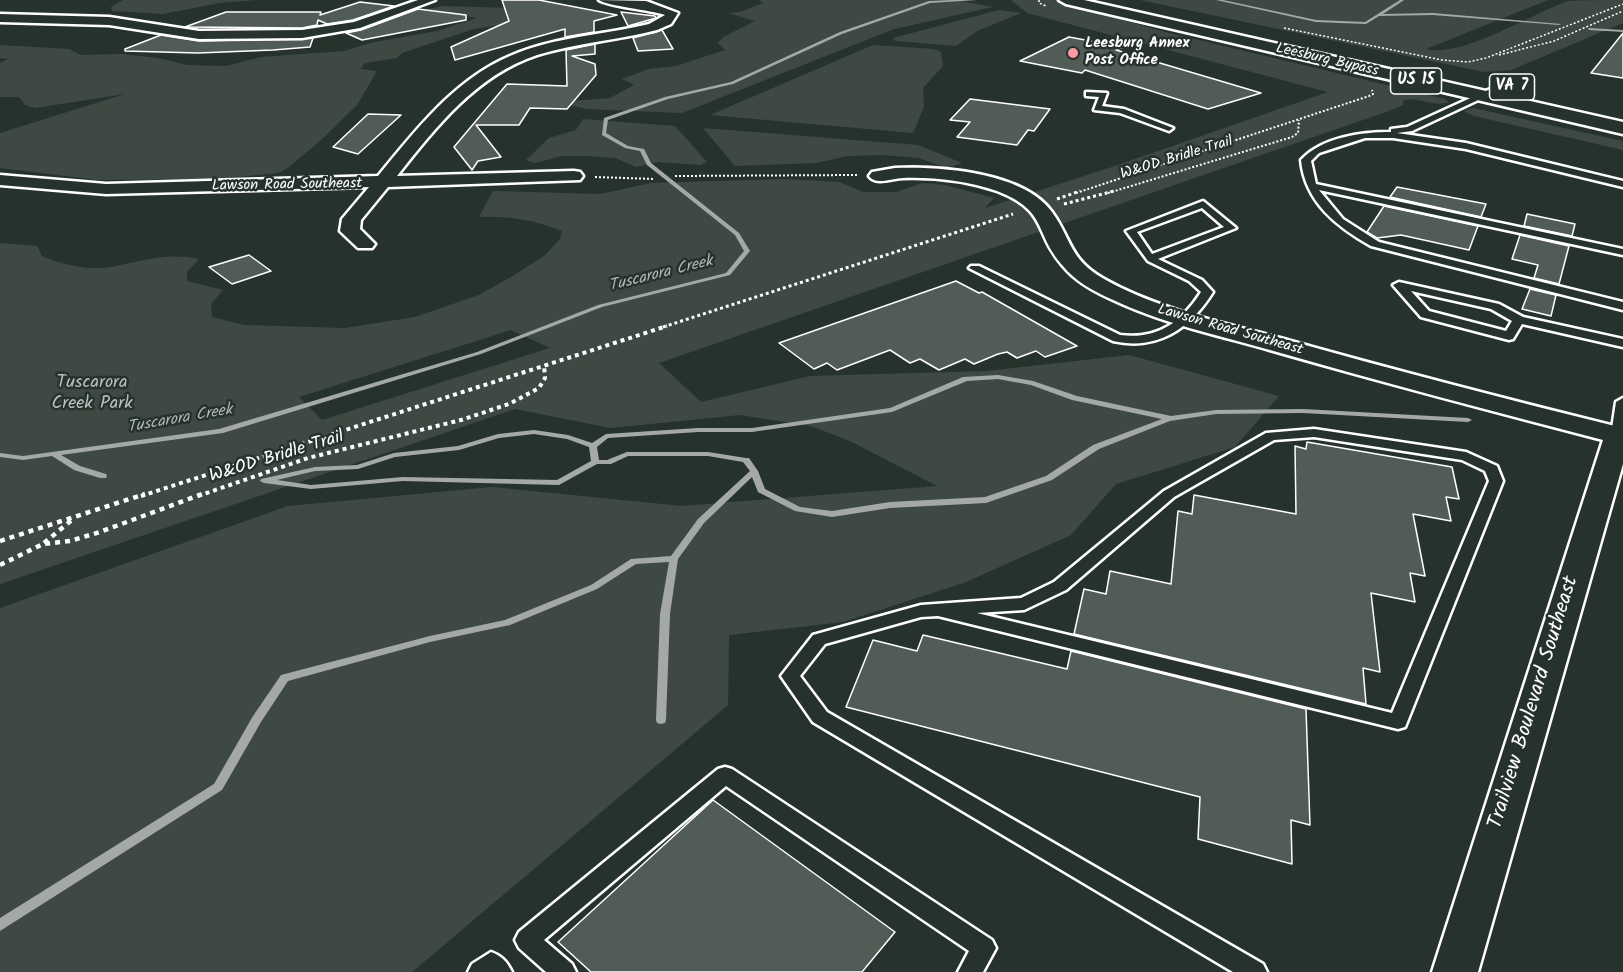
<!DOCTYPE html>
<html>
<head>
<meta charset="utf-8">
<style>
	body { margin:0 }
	canvas { display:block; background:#26332d }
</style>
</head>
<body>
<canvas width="1623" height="972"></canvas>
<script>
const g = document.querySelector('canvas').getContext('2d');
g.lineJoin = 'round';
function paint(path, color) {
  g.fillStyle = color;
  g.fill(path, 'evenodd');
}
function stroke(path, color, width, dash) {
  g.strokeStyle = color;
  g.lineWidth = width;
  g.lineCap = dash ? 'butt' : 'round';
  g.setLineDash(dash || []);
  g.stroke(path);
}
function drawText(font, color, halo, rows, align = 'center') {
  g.font = font + ' Kalam,sans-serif';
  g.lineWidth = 5;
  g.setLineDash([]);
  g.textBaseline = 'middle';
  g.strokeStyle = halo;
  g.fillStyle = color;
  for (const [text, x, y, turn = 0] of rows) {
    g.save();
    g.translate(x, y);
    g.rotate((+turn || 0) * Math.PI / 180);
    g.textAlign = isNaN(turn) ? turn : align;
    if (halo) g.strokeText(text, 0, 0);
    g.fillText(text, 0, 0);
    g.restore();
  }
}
paint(new Path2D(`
	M123,0H256L219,3L163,14L112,11L111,7Z
	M759,0H957L993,7L894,29L682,113L587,109L569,105L572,101L610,98L634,85L622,79L649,69L676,66L725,50L718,43L723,37L755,21L728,13L740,12L763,3Z
	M1011,0H1053L1169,33L1445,99L1449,102C1433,108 1419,96 1403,100V105L1386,112L659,363L701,402L810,376L987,371L1129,355L1279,396L1235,447L1116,484L1071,535L966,582L843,622L729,635L728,705L412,972H0V608L288,506L492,487L682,506L937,486L850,441L811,426L740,415L611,428L515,409L0,584V243L37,246L42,256C64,265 87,271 111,267C142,261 167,252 199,259L187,272V281L223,290L211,304L212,317L244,325L345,328L415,317L479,295L516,274L545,255L560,239L562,231C534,220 509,216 479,217L493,191L601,194L651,183L786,179L839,182L863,192H896L922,183L945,185L994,198L985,208L1112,167L1328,92L1027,13ZM511,330L550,348L322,420L299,397Z
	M1140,0H1548L1426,49C1463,58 1530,14 1568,1C1583,0 1607,0 1623,0V23L1511,70L1484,72Z
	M443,6L509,8L519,22L474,29L402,53L397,58L365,63L360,69L377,71L357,105L319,142L289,167L278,173L218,179L98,180L0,168V133L125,94L35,108L25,105L19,97H0V63L8,59L0,58V45L69,49L81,55L121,54L158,58L187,65L226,66L262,57L344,51L370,43L437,31L477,18L428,9Z
	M999,10L1021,13L977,31L956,46L896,41L893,38Z
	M873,45L934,49L941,52L943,66L923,88L924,107L913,133L710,115Z
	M1473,108L1623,141V150L1474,116L1465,112V110Z
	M583,119L675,126L707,162L701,165L658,162L636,167L615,158L586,156H562L535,163L526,160L549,138L576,130Z
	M703,128L918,145L962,163L946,168L919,158L883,155L847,156L817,163L735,166Z`), '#3e4944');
paint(new Path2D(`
	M952,0H977L930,3L842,34L733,84L668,99L608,120L606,133L628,146L644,149L651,163L739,233L750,251L730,275L602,307L481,354L223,433L61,455L80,466L106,474L107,476L106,478H100L74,470L52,456L23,460L0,457V453L23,456L219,429L477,352L598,305L726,273L744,251L735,235L647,165L640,151L625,148L602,135L604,118L665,97L731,82L840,32L929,1Z
	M1216,0H1223L1316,20L1365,22L1400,0H1404L1383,14L1433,13L1561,24L1559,25L1433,15L1379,16L1366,24L1316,22Z
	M1588,28L1623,30V32L1589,30Z
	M998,375L1033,381L1077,396L1171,416L1216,410L1303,409L1468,418L1472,420L1468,422L1303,413L1216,414L1170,421L1099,449L1052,480L986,503L890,508L832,517L795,511L758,492L752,477L704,523L678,559L670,614L666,720L665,723L661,724L657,723L656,720L660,614L669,562L636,564L597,589L510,625L430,642L288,681L261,722L222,790L0,931V918L214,784L253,716L281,675L430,636L505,620L591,585L631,559L671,556L698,519L750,471L743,462L708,456H628L611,464H597L559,485L403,481L311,489L264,483L260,481L261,479L315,467L357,465L394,453L458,446L498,434L534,430L568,435L592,443L606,434L698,428H752L890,408L963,377ZM998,379L1031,385L1072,400L1162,419L1093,445L1046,476L985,497L890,502L832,511L800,507L765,489L758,471L749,458H746L708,452H627L607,460H599L597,447L608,438L698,432H752L892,412L967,381ZM534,434L567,439L589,447L591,461L557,480L403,477L311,485L277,480L315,471L358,469L395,457L459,450L499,438Z`), '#a4a9a7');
const building = new Path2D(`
	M502,0H539L617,15L594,21V32L565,37V29L455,60L451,47L509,21Z
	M360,2L394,6L353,20L327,24L318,20L317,25L302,28L185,27L226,12H321L320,15Z
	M418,9L466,15V20L362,40L346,33L361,30Z
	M621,12L655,16L656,18L628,26Z
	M662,30L673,49L638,51L633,38Z
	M1623,33V78L1591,73Z
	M161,35L199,41L313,38L310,47L273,50L198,53L125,51V49Z
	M1069,37L1123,47L1116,50L1261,93L1208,109L1085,70L1082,73L1020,61Z
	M595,44V54L572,56L595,64L596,75L567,109L530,108L519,125H476L501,157L478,161L472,170L454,147L507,84L567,86L566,50Z
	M970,99L1050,109L1034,131L1028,130L1017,145L957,137L970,122L950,120Z
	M368,114L401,115L358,154L333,147Z
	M1397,187L1460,199L1486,204L1481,217L1390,197Z
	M1384,206L1478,226L1469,250L1401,235L1377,238L1367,232Z
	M1527,214L1575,224L1572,236L1524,226Z
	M1520,235L1569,246L1559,284L1534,278L1538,265L1512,259Z
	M249,255L271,271L232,284L209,267Z
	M956,281L979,293L982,292L1077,346L1045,357L1036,351L1017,358L1007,352L998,354L974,364L965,359L939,370L920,359L910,363L890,350L837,370L827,363L814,369L779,343Z
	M1530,289L1556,295L1551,316L1522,309Z
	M1307,442L1452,467L1459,499L1446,497L1451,521L1413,514L1425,576L1410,573L1415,602L1371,593L1380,672L1363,668L1366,704L1074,634L1084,589L1106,594L1110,571L1171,584L1178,511L1192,514L1194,495L1296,514L1295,446L1306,449Z
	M923,635L1067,669L1071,651L1306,709L1310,825L1291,820L1292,864L1198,839L1200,797L846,707L873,640L917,651Z
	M713,800L895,932L862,972H591L558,942Z`);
paint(building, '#515c57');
stroke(building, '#fff', 1.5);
const lane = new Path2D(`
	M1499,85L1506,87L1412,131L1397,133L1466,143L1623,181V187L1466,149L1393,138H1365L1319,153L1311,161L1316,184L1623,249V255L1319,190L1343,219L1379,242L1623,302V310L1371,246C1337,227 1305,202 1301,160C1322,137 1362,132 1391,132V129L1407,127Z
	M1086,92L1107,93L1102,106L1124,109L1173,128L1169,131L1120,113L1094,110L1099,97L1086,96Z
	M1203,201L1236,228L1158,259L1202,280L1213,292C1190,329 1157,351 1113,341L969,268L971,266H979L1120,335C1157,340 1182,322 1201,292L1189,281L1148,261L1126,231ZM1202,208L1224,227L1152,254L1137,232Z
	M1399,282L1499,304L1523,317L1623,339V347L1522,324L1513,339L1509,340L1421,317L1393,285ZM1411,291L1491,309L1512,321L1506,331L1429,311Z
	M1623,398V438L1618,439L1611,435L1616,402Z
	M1314,429L1466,452L1497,466L1503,481L1405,727L1398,729L938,616L921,617L825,644L800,676L827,712L1263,964L1267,972H1233L813,722L781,676L813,635L921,605L1021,598L1054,582L1164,491L1266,433ZM1314,437L1462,460L1485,471L1489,481L1392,713L977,613L1024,610L1066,590L1174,497L1274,440Z
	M725,767L732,769L992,940L996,948L983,972H958L969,951L726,786L544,940L572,964L576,972H546L519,948L515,940L519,932L718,769Z
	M491,952C502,956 507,962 512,972H468L472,964Z`);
const street = new Path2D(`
	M418,0H435L360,28L302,38L199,39L109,25L0,22V14L109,17L199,31L302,30L354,22Z
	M599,0L646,1L678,13L671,24L657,30C618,40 576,43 537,55C476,75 435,128 397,176L574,171L580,172L583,176L580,180L388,187L361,220L360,229L375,244L372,248H358L340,231L342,219L369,187L106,194L0,185V175L106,184L378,176C415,131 455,79 510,56C553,37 603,35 649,24L665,15C651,10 607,6 599,0Z
	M895,168C939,166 1024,172 1052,212C1072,240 1069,259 1104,279C1157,309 1221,322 1280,338C1394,370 1509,400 1623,428V464L1478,972H1432L1603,440C1492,411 1381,382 1270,350C1217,335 1161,323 1111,299C1093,291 1075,281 1063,266C1033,232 1049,211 997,191C967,181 934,177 903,178C893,178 876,186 869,176L872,172Z`);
const highway = new Path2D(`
	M1059,0H1084L1623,122V134L1066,4Z`);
stroke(lane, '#fff', 5);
stroke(street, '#fff', 5);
stroke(highway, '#fff', 5);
stroke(new Path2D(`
	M1039,0V3L1046,6
	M1284,28L1442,60L1468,62L1486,58L1623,4
	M1499,55L1554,41L1623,11`), '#fff', 1.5, [2, 2]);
stroke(new Path2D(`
	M675,176L857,175
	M595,177L655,179
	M1076,193L1369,96L1373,94L1372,90
	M1108,193L1292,137L1298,133L1299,120`), '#fff', 2, [2, 2]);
stroke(new Path2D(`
	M1057,199L1080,191
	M1064,204L1114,191
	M663,327L1013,214`), '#fff', 3, [3, 3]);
stroke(new Path2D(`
	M141,496L667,326
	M198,496L308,458L461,420L509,404L539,388L545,378L544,365`), '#fff', 4, [4, 4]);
stroke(new Path2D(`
	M0,541L145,494
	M44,543L73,519
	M0,565L43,544L70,541L100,532L202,494`), '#fff', 4.5, [5, 5]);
paint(lane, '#26332d');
paint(street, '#26332d');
paint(highway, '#26332d');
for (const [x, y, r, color] of [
	[1073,53,6,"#ff9aa2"]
]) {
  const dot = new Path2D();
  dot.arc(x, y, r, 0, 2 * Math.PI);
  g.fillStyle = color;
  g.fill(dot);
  stroke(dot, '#26332d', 2);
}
drawText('bold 15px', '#fff', '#26332d', [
	["Leesburg Annex",1085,44],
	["Post Office",1085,61]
], 'left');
drawText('15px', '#fff', '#26332d', [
	["Leesburg Bypass",1327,61,13],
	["W&OD Bridle Trail",1177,159,-17],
	["Lawson Road Southeast",287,186,-1],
	["Lawson Road Southeast",1230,331,16]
]);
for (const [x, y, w] of [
	[1416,81,51],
	[1512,87,45]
]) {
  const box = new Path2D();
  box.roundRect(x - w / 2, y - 13, w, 26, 4.5);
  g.fillStyle = '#26332d';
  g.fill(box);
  stroke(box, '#fff', 1.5);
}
drawText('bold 16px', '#fff', null, [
	["US 15",1416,81],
	["VA 7",1512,87]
]);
drawText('italic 16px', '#b3b8b6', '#26332d', [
	["Tuscarora Creek",661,275,-14],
	["Tuscarora Creek",180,420,-10]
]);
drawText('18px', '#bbbfbe', '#26332d', [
	["Tuscarora",92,384],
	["Creek Park",92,405]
]);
drawText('18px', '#fff', '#26332d', [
	["W&OD Bridle Trail",277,458,-17]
]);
drawText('21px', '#fff', '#26332d', [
	["Trailview Boulevard Southeast",1535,703,-73]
]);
</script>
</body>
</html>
